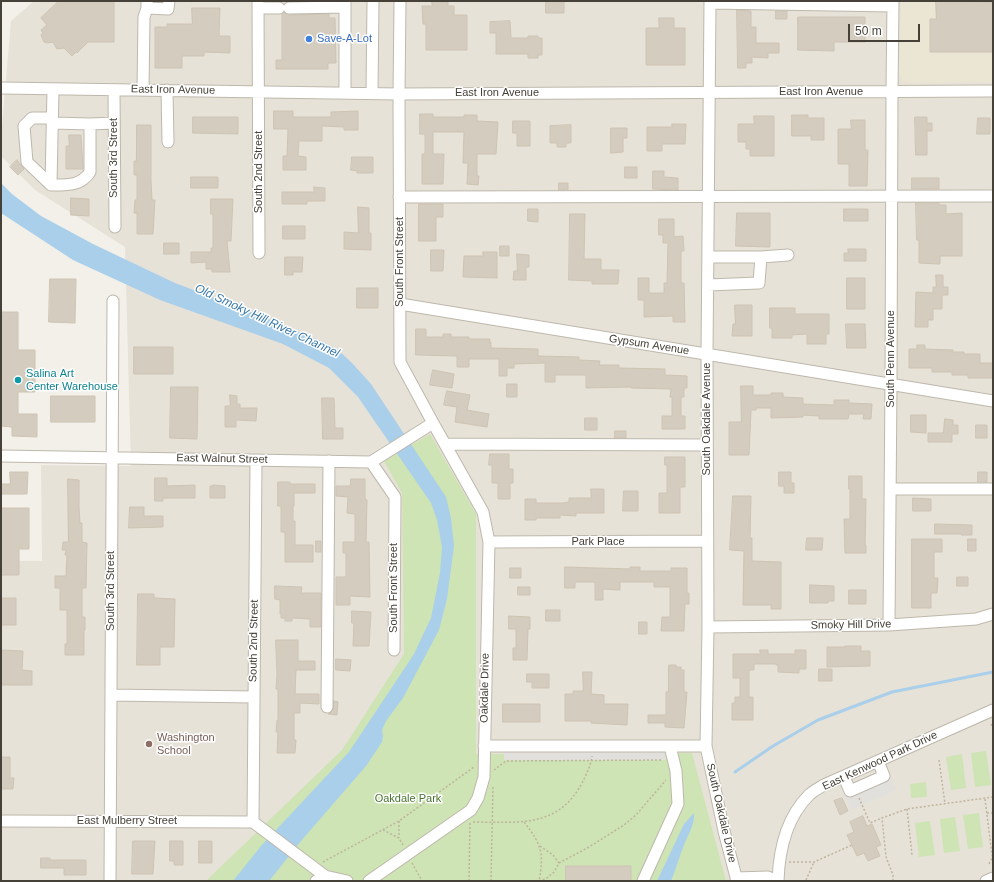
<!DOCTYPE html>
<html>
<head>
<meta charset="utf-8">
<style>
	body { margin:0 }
	#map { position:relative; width:994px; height:882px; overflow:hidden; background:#f3f0e9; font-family:Helvetica,sans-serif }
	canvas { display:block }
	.frame { position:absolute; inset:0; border:2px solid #464138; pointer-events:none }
	.scale { position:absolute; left:848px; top:24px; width:72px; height:18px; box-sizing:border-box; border:2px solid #464138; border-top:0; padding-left:5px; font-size:12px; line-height:14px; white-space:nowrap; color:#464138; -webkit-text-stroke:3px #fff; paint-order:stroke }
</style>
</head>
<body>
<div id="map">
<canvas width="994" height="882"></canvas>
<div class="frame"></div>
<div class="scale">50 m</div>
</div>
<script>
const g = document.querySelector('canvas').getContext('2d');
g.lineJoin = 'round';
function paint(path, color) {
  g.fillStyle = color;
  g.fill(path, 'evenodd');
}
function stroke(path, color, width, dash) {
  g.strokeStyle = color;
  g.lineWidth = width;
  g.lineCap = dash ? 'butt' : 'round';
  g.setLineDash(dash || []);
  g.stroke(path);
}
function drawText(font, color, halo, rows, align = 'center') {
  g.font = font + ' Helvetica,sans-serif';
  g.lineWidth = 3;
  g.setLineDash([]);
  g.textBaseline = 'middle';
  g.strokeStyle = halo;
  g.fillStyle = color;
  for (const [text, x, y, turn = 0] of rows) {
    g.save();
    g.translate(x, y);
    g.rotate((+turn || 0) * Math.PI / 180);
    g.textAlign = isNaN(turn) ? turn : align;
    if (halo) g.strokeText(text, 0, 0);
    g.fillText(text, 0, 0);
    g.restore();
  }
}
paint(new Path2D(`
	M34,1H993V881H1V561H42L41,465L131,466L125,247L35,190L1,156V138L11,21Z`), '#e7e2d7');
paint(new Path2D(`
	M901,1H993V82L910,83L903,81L899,74Z`), '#ebe5d4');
paint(new Path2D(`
	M430,434L476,514V754L692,753L726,881H206L342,750L404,654L402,493L384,461Z
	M986,751L991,785L975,787L971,753Z
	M962,754L966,788L951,790L946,757Z
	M926,782L927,797L911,798L910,784Z
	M979,813L983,847L968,849L963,815Z
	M955,817L960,851L944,853L940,819Z
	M930,821L935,855L919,857L915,823Z`), '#cee4b4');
paint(new Path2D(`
	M504,750L665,751L666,760H504Z
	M888,771L896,790L851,810L843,791Z`), '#e2e0dd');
paint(new Path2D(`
	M1,183L12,194L41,216L93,244L175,283L257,314L323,342L337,349L352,363L371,384L446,497L451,518L454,546L447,599L439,630L403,698L386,721L382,730L383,736L382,742L366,766L301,841L269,881H233L261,846L349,752L414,654L431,618L440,573L442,547L437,520L431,503L358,397L329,368L283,344L160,300L73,260L1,213Z
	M694,813C695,825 688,834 684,845C679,857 676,869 671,881H657L684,824Z`), '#a9cfeb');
stroke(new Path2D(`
	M735,772L773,746L818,720L892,692L993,672`), '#a9cfeb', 3);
const building = new Path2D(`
	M59,1H114V42H88L77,53L76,52L72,56L64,48L57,49L53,42L48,43L44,42L41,35L43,33L41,30L47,25L41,18Z
	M546,1H564V13H546Z
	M936,1L993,2V52H930V19H936Z
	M432,2H448V6H454V15H467V50H426V24H423L422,6H432Z
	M192,8H220L219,36H230V53L204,52V56H182V68H155V27H167V24H192Z
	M737,10L751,11V27H756V43H779V53H768V58L752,57V63H746V68H738Z
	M776,11H787V19H776Z
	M284,13L289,15L329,14V18H335L336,63H328V69H276V60H282V14Z
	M798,17H865V42H834V51L798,50Z
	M659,18H674V28H685V65H646V28H659Z
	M510,21L511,38H528V36H538V38H542V55H538V58H528V54H496V33H490V22Z
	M274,111H293V117H331V112L358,111V130H344V127L322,126V141H299L298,156L306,157V170H283V156H287L288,129H274Z
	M420,114H433V117H464V115H477V121L498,122L496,154H477V176H479L478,185L467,184L468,163H463L464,132H433V154H444L443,184H422V154H425V134H420Z
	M792,115H808V118H824V140H811V136H792Z
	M754,116H774V156H750V149H746V142H738V124H754Z
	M193,117H238V134L193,133Z
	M915,117H927V123H932V131H927V155H916Z
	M978,118H990V134H977Z
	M851,120H865V150H868L867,186H849V164H838V129H851Z
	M513,121H530V146H517V133H513Z
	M672,124H686L685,144H662V151H647V127H672Z
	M137,125H151V180L152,200H155L153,234H137V213H134L135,200H137V175H134V161H136Z
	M571,125V143H566V147H557V143H550V126Z
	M611,128H627V138H623V152L611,153Z
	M69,135H81L83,169H66V146H69Z
	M352,157H373V173H357V171L351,170Z
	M17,160L24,169L18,175L10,167Z
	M625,167H637V178H625Z
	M653,171H664V177L678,178V190L653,189Z
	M191,177H218V188H191Z
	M912,178H939V189H912Z
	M559,183H568V190H559Z
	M314,187L325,188V201H307V204H282V192H314Z
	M71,198L89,199V216L71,215Z
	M211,199H233L231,241H227L230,272H212V269H206V262L191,263V252H211V248H213V214H211Z
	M916,203H939V205H946V214L962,213V256H940V264L919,263V240H917Z
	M419,204H443V217H436V241H419Z
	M358,207L369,208V233H371V250L344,249V232L358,233Z
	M528,209H538V222L528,221Z
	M844,209H868V221H844Z
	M737,213H770V247L736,246Z
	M570,214H585L584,259H601V270H619L618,284H592V281L569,280Z
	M659,219H674V237L683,236L684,251H681V283H684L685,322H673V316L644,317V300H638V278H649V293H664V283H667L668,243H663V235H659Z
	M283,226H305V239H283Z
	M164,243H179V254H164Z
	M500,246H509V256H500Z
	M848,249H866V261H844V253H848Z
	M431,250H444L443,271H431Z
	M483,252H497V278L463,277L464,256H483Z
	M517,254L529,255V267H526V280H513L514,271H517Z
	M285,257H303L302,272H293V275H285Z
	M936,275H943V287H948V295H942V309H933V320H928V327H915L916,292L933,293V287H936Z
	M847,278H865V309H847Z
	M50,279H76L75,323L49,322Z
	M357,288H378V308H357Z
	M735,305H752V336H732L733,324H735Z
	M770,308H795V314H829V334H826V344H807V334L792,335V338H772V328H770Z
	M1,312H18V350H35V392H18V414H37V437L12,436V427L1,426Z
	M846,324H865L866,348H847Z
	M416,329H426V337H443V334H451V337H469V339H490L489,342H491V348L538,349V356L579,357V360L600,361L599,365H619V368L665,369V375L687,376V388H684V397H681V416H685V429H662V416H672V397H670L671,389L631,388V387L586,388V375H555V382H545V363L514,364V368H507V376H499V359H469V367H457V356L416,355Z
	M917,345H925V349L953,350V352H964V354H980V363H993V378H968V375H952V372H932V368H909V349H917Z
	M134,347H173V374H134Z
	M433,370L454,374L452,388L430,385Z
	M507,384H517V397H507Z
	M741,386H753V395H771V393H783V397L803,398V404L834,405V400H849V403L872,404L871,419H863L864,414H849L848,419H819V416L803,415V417L771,418V408H756V410H751L749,455H729V422H741Z
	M171,387H198L197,439L170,438Z
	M447,391L470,395L467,410L489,414L487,427L455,422L457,407L444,405Z
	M230,395L237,396V404H240V408H257L256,421L236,420V427H225V406H230Z
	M51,396H95V422H51Z
	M322,398H334L335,428H343V439H323Z
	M911,415H926V433L911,432Z
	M585,418H597V430H585Z
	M945,419L953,420V425H958V434H952V442H928V433H943Z
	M976,425H987V438H976Z
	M615,431H626V438H615Z
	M490,454H509V469H513V483H510V499H498V483H492V465H489Z
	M665,457H685V487H680V513H659V493H667V465H665Z
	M10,472H28L27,494H1V484H10Z
	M779,472H791V483H794V493H784V486H779Z
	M978,472H987V482H978Z
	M849,476H862V499H866L865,545H866V553H845L844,519H850V489H849Z
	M155,478H167V486L195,485V498H163V501H155Z
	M68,479L79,480V507L80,523H82V542L87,543L86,588H82V617H85V630H84V655H65V644H67V610H60V588H55V576H66L67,555H65L66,550H62L63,542H68Z
	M351,479H365V499L367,500L366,542H369L370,597L350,596V605H336V577H346V553H343V542H355V514L347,513L348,497L336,496V486H350Z
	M278,482H290V484H315V493H294V506H293V521H295V545H313V562H285V532H281V506H278Z
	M213,485L225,486V498H210V486H213Z
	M591,489H604V513H576V516L560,515V518H536V520H525V499H536V503H563L569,502V498H591Z
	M624,491H638V511H623Z
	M733,496H751L750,538H752V561L781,562V609H771V605H743L744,551L730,550Z
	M913,498L931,499V511H913Z
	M130,507H144V516H163V527L129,528Z
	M1,508H29V549H19V575H1Z
	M935,524L972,525V535H961V534H935Z
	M807,538H823L822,550H806Z
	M912,539H942V552H934V578H938L937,593H931V608H912Z
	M968,539H976V551H968Z
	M316,541H321V552H316Z
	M565,567L630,569V567H640V571H671V568H687V593H689V604H685L684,631H661L662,617H670V587H654V582H620V590L603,589V600H595V582H575V588H565Z
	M510,568H521V578H510Z
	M957,577H968V586H957Z
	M810,585L834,586V601H828V603H810Z
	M275,586L302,587L301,593H321V627H310V619L292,618V621H285V618H281V614H280V600L275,599Z
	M518,587H530V595H518Z
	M849,590H866V604H849Z
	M138,594H154V598L175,599L174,647H160V665H137Z
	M1,598H16V625H1Z
	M546,610H560V621H546Z
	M352,611L371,612L369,646H353L354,623H352Z
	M509,616L530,617V629H528L527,660H513V648H516V629H509Z
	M639,622H647V634H639Z
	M276,640H298V661H315V670H296L295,694H319V704L300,703V713H294V740H296L295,753H277L278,732H276L277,720H278V689H276L277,675Z
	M845,646H861V651H870V666L827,667V647H845Z
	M1,650L23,651L22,670L32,671V685H1Z
	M760,650H768V654H795V650H806V669H799V673L778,672V665H776V664H754V670H749V697H753V720H732V703H735V697H740V678H733V654H760Z
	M336,659L351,660L350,671L336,670Z
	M669,665H676V667H681V670H684V692H687L684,728L665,727V723H648V715H665L666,714V692H668Z
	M819,669H832V681H819Z
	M583,672H592L591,694L604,695V704H628L627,725L591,723V721H565V694H573V691H583Z
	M527,674H549V688H532V682H527Z
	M334,701L338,702L337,715L328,714L333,710Z
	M503,704H540V722H503Z
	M1,757H10V778H14L13,789H1Z
	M842,798L848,811L840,815L834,801Z
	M863,816L867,826L872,824L881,845L876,847L880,856L868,861L864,853L857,856L847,835L854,832L850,822Z
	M133,841H155L153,874H132Z
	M170,841H183V865H174V861H170Z
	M199,841H212V863H199Z
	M41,858H50V860H86V875H64V868H41Z
	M566,866H631V881H566Z`);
paint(building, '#d4ccbf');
stroke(building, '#cec4b3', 1);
const minor = new Path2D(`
	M258,1L259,253
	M345,1V93
	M710,1L707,355L708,627L706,746L724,831L737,881
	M710,3L893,6
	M147,8L168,9L169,1
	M258,8H279
	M289,8L345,7
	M1,88L399,94L993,91
	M114,90L115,227
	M143,90L144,17L147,8V1
	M167,90L168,142
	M372,93L373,1
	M52,123L90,124V172C81,186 67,185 51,185L53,89
	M90,124L114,123
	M51,185L27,162L24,126L32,118H52
	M399,197L993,196
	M708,257H761L788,255
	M708,285L759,283L761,257
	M400,304L993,401
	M445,444L707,445
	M1,456L371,462L433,423
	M371,462L395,497L394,650
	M890,489H993
	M489,542L707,541
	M889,625L891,384L892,92L893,1
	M708,627L889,625L976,619L993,614
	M111,695L254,697
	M327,707L329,461
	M484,746H706
	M844,777L850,791L884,776L878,761
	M1,821L253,822
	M253,822L256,460
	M253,822L325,876L316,881
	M736,878L768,877L777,881
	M110,881L113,301
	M326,881L325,876L347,881
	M369,881L471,810L478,798L484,777L489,542L483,512L433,423L400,362L399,94L400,1
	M643,881L678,804L676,771L670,746
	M778,881C779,850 786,818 809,795C813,791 819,788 824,785L993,710
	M986,881L993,878`);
stroke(minor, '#beb8ac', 13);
stroke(new Path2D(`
	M991,724L993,728
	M939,760L945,804
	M494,770L506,761L663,760
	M859,798L870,823L882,818
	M985,799L992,855V858L989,864
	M907,809L912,855
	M987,813H993
	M399,821V838
	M473,822C518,822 559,829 583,781C587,773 591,765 592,756
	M524,822C542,845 544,853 539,881
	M383,830L399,838L403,845
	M540,846L553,855L559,863
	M323,862L399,821L474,767
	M789,862H814L852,845
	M412,863L422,881
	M806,880L814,862
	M469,881L470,823
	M491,881L493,786
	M539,881L547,878L554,872L559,863L589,847L624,825L636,815L666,780
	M893,881V875L886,857L882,818L907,809L993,797`), '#bfb49e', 1.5, [2, 2]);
stroke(minor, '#fff', 11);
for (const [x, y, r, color] of [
	[309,39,4,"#3f7fe0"],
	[18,380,4,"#0f9aa8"],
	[149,744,4,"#8d6e63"]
]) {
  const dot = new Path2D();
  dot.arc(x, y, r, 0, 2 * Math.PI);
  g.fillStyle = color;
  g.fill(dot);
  stroke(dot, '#fff', 1.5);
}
drawText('11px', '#366cbe', '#fff', [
	["Save-A-Lot",317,39]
], 'left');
drawText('11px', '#464138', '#fff', [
	["East Iron Avenue",173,90,1],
	["East Iron Avenue",821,92],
	["East Iron Avenue",497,93],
	["South 3rd Street",114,158,-90],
	["South 2nd Street",259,172,-90],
	["South Front Street",400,262,-90],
	["Gypsum Avenue",649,345,9],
	["South Penn Avenue",891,359,-90],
	["South Oakdale Avenue",707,419,-90],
	["East Walnut Street",222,459,1],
	["Park Place",598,542],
	["South Front Street",394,588,-90],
	["South 3rd Street",111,591,-90],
	["Smoky Hill Drive",851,625,-1],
	["South 2nd Street",254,641,-89],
	["Oakdale Drive",485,688,-89],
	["East Kenwood Park Drive",880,761,-25],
	["South Oakdale Drive",721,813,77],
	["East Mulberry Street",127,821]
]);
drawText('11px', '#0d838f', '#fff', [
	["Salina Art",26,374],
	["Center Warehouse",26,387]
], 'left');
drawText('11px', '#785e54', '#fff', [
	["Washington",157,738],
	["School",157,751]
], 'left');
drawText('11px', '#48742f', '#fff', [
	["Oakdale Park",408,799]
]);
drawText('italic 12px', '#3878ab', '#fff', [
	["Old Smoky Hill River Channel",267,321,25]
]);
</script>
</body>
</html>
